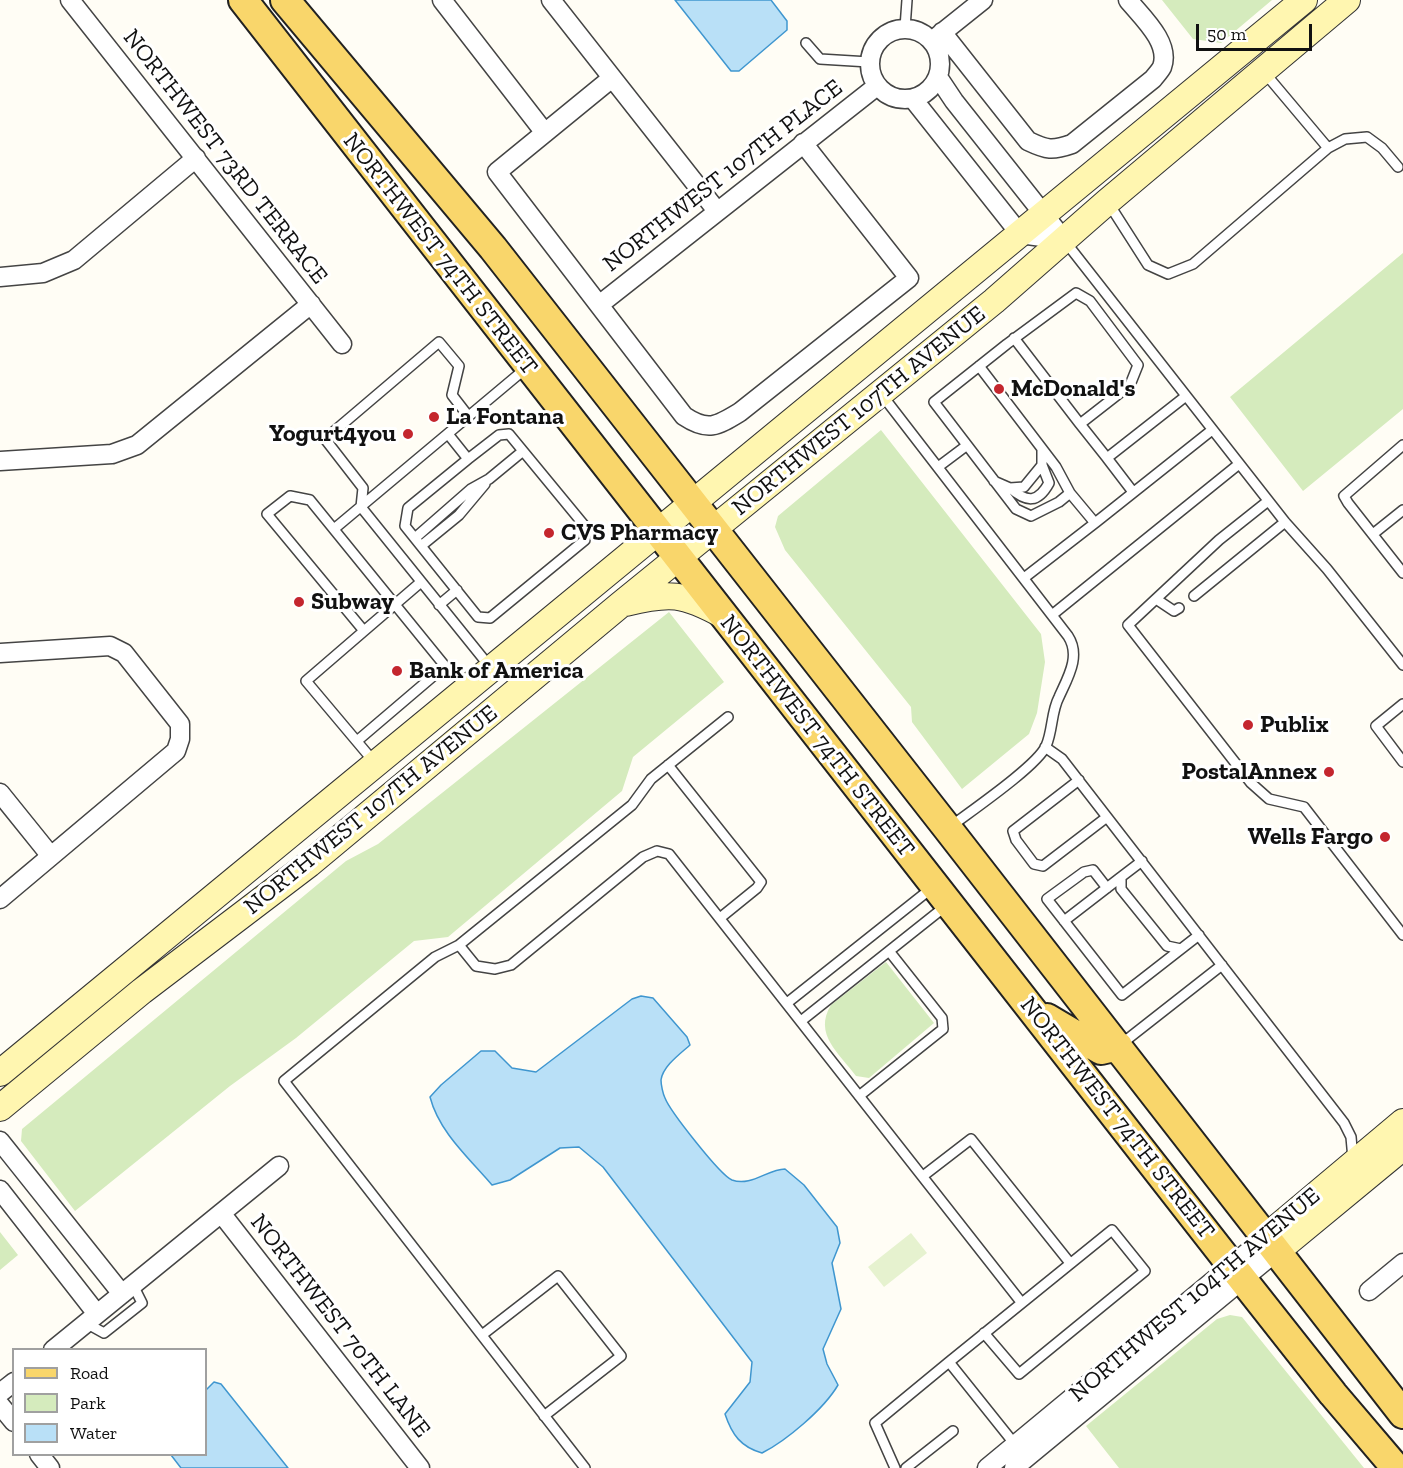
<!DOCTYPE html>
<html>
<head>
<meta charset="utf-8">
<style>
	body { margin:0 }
	#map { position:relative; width:1403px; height:1468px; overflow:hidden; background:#fffdf5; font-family:"Zilla Slab",serif }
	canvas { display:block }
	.legend { position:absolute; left:12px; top:1348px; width:195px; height:108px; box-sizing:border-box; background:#fff; border:2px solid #a0a0a0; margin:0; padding:8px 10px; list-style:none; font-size:18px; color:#111 }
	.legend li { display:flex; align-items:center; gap:12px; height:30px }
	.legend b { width:30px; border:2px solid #a0a0a0 }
	.scale { position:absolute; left:1196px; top:24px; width:116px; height:27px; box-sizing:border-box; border:3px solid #111; border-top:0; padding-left:8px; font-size:18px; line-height:21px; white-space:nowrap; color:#111; -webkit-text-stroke:4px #fff; paint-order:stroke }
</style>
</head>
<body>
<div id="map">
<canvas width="1403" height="1468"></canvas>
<ul class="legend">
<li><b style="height:8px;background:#f9d66b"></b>Road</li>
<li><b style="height:16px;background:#d5ebbd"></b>Park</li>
<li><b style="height:16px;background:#b9e0f7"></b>Water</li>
</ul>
<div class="scale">50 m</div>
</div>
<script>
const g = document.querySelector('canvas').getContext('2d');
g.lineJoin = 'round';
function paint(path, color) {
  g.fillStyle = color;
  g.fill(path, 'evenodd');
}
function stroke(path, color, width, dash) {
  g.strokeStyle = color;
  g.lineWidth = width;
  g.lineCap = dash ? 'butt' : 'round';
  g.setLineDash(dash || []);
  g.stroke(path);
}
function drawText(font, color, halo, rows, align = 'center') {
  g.font = font + ' "Zilla Slab",serif';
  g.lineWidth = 6;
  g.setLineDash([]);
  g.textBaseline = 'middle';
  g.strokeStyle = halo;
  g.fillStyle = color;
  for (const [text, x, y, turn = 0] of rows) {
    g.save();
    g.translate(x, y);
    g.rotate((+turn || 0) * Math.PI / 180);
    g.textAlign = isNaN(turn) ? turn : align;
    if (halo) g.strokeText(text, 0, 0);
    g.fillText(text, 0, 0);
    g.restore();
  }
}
paint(new Path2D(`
	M1162,0H1272L1221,43L1193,39Z
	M1403,253V409L1303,491L1230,397Z
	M881,430L1041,634L1045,662L1037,713L1029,734L962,789L912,722L911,707L785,550L775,527L778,516Z
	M669,612L724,682L633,757L622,791L448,937L414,941L296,1038L230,1086L75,1211L21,1141L22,1129L346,861L378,844Z
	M886,962L934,1023L869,1078L856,1076C839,1053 813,1034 831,1005Z
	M0,1232L18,1255L0,1270Z
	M1230,1315L1242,1317L1364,1468H1119L1086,1426L1217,1319Z`), '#d5ebbd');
paint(new Path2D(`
	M911,1233L927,1253L884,1287L868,1267Z`), '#e6f2cf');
const water = new Path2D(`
	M675,0H771L787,21V30L739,71H731Z
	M641,996L653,998L687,1037L690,1045C680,1054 663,1066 661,1080C661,1085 663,1094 665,1098C670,1111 720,1175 732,1180C751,1187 768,1169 785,1169L804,1185L837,1227L840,1243L832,1263L841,1309L823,1349L827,1364L838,1385C824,1409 786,1441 762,1453C741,1447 732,1435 725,1414L750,1382L752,1362L603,1167L579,1147L560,1148L510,1180L492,1185C469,1158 439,1132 430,1097L441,1085L481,1051H495L512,1068L536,1072L632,999Z
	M214,1382L221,1384L288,1468H181L171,1455L206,1454V1390Z`);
paint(water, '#b9e0f7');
stroke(water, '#3f96cf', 1.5);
const lane = new Path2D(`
	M905,28L907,0
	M806,43L820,59L869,62
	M1264,72L1328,148
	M1109,204L1148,265L1168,274L1193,264L1328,148L1345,139L1367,137L1382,148L1398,167
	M1064,240L1285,522L1327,569L1403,665
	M1014,338L1080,424
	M979,366L1056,467L1070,493L1095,523L1024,578
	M882,395L1068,636C1081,656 1068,677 1059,697C1051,712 1053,730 1046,746C1037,766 971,811 950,827
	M469,417L452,395L459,366L439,342L325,439L363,488L361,507L490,667
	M448,434L468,459L499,435L509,434L584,525L585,540L490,618L478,617L405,526L408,508L468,459
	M1403,445L1344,496L1348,503L1403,573
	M938,467L966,446
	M994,481L1010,488L1024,487L1042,465V449
	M1010,488C1027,503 1038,503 1049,483L1042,465
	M1133,492L1107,458L1186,396
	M1070,493L1059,502L1031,516L1016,509L934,402L1007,344L1076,293L1090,301L1138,365L1130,385L1080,424L1107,458
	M1268,501L1219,540L1128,625L1251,783L1269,799L1304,807L1403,935
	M1095,523L1212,430
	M334,529L525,369
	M1373,534L1403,510
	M415,538L471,489L489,479L523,451
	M421,546L459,515L485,484
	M1194,596L1285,522
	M1156,599L1174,611L1179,608
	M439,605L457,590
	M1052,615L1239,464
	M364,631L306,681L375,763
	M1403,704L1376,726L1403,762
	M357,741L445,666L310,500L290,496L267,514L364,631L421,582
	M1045,747L1062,759L1344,1123L1351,1137L1353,1159
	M668,765L761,882L757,888L720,918
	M1079,780L1013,831L1016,840L1034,864L1043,866L1107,817
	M1142,861L1121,877V889L1167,946L1181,949L1199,935
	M1107,888L1093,870L1084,872L1047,899L1122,995L1181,949
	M1064,921L1121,877
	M459,945L476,966L495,969L511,965L643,857L657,851L669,854L1021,1302
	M787,1003L933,887
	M801,1021L947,905
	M1120,1045L1222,965
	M859,1096L943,1029L942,1018L889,951
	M923,1176L971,1139L1070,1263
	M86,1323L104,1333L142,1303L133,1285
	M482,1335L558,1276L621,1356L544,1416
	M949,1362L1017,1447
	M585,1468L284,1081L435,957L459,945L632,805L651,779L728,717
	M895,1468L875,1423L949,1362C1003,1318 1057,1274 1112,1230L1145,1271L1019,1374L984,1333
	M906,1468L953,1431`);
const street = new Path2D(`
	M70,0L342,344
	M442,0L545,133
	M551,0L717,211
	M870 64a35 35 0 1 1 70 0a35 35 0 1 1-70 0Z
	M942,32L1028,141C1047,150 1052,151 1072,144L1153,79C1156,75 1160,71 1162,67C1171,43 1142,17 1128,0
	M933,40L983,0
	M938,77L954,101L1064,240
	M612,78L497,172L684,416C708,432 717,426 740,412L909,278L803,143
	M913,99L1020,234L1064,240
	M0,277L43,273L74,260L196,158
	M599,305L877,86
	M0,461L112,454L137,445L311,304
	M0,653L110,646L124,653L180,724V739L176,751L0,899
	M0,793L50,855
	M0,1141L122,1294
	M0,1190L97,1314
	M221,1213L420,1468
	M1369,1291L1403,1263
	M53,1350L279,1166
	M0,1393L14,1382
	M0,1405L14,1422
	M39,1454L50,1468
	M987,1468L1266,1237
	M1014,1468L1277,1251`);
const secondary = new Path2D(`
	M626,603C670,592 683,593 723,615
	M0,1073L1304,0
	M0,1108L142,991L309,864L620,605L994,301L1107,202L1347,0
	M1266,1237L1403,1122
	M1277,1251L1403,1147`);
const primary = new Path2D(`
	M243,0L1232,1266L1333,1394L1396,1468
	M285,0L493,248L948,829L1403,1414
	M1047,1018L1101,1050L1118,1046`);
stroke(lane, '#444', 12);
stroke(street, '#444', 21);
stroke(secondary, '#333', 28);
stroke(primary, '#222', 32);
stroke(lane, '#fff', 9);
stroke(street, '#fff', 18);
stroke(secondary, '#fff6b0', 26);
stroke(primary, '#f9d66b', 28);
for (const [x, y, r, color] of [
	[999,389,6,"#c4262e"],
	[434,417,6,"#c4262e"],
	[408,434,6,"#c4262e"],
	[549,533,6,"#c4262e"],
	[299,602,6,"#c4262e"],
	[397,671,6,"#c4262e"],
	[1248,725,6,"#c4262e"],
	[1329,772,6,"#c4262e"],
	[1385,837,6,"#c4262e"]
]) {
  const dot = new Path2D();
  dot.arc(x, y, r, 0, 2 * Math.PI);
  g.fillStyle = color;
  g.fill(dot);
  stroke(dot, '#fff', 2);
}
drawText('24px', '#111', '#fff', [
	["NORTHWEST 73RD TERRACE",225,157,52],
	["NORTHWEST 107TH PLACE",723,176,-38],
	["NORTHWEST 74TH STREET",440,254,52],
	["NORTHWEST 107TH AVENUE",859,411,-39],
	["NORTHWEST 74TH STREET",817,736,52],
	["NORTHWEST 107TH AVENUE",371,810,-39],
	["NORTHWEST 74TH STREET",1117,1118,52],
	["NORTHWEST 104TH AVENUE",1195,1295,-40],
	["NORTHWEST 70TH LANE",340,1326,52]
]);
drawText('bold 24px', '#111', '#fff', [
	["McDonald's",1011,389],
	["La Fontana",446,417],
	["Yogurt4you",396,434,"right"],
	["CVS Pharmacy",561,533],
	["Subway",311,602],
	["Bank of America",409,671],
	["Publix",1260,725],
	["PostalAnnex",1317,772,"right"],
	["Wells Fargo",1373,837,"right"]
], 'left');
</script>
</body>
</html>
